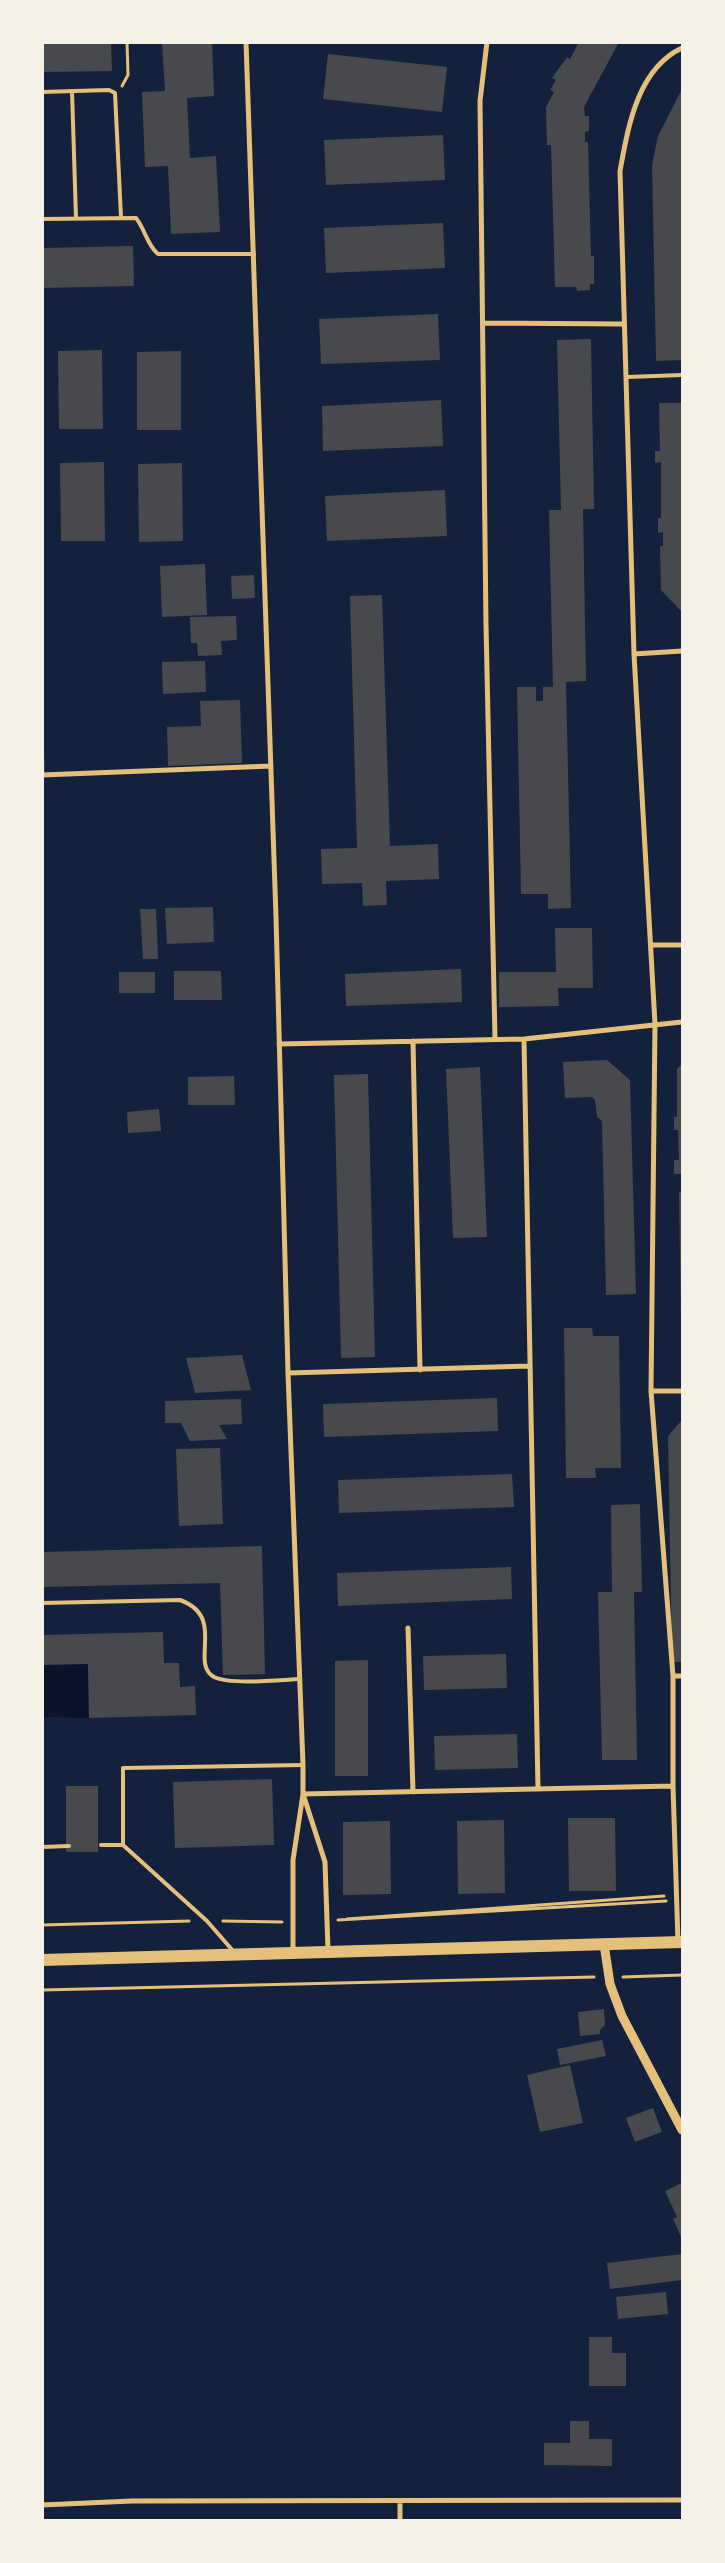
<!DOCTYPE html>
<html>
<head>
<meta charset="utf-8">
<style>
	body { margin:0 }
	#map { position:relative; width:725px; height:2563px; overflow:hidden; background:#14213d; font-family:"Open Sans",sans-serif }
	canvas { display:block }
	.frame { position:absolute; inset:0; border:44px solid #f6f1e7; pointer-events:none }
</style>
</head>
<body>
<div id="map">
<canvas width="725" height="2563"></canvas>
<div class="frame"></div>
</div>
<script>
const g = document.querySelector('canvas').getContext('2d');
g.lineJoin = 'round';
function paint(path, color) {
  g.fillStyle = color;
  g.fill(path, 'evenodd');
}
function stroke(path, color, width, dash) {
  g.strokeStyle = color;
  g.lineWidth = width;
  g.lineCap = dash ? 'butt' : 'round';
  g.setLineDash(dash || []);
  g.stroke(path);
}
paint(new Path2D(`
	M88,1664L89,1718L43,1717V1665Z`), '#0b132b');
paint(new Path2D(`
	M42,42H111L112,71L42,72Z
	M162,42H212L214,96L187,98L190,158L216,156L220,232L171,234L168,166L145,167L142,92L165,91Z
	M579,42H619L584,107L585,116H589V131L585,132V142H588L591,256H594V284H590V290L577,291L576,287H555L551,145H547L546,107L554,92L550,90L556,80L552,78L567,57L570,59Z
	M328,54L447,67L442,112L323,99Z
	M682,89V360L656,361L652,165L658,136Z
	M443,135L445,180L326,185L324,140Z
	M443,223L445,268L326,273L324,228Z
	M133,246L134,286L42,288V248Z
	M438,314L440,360L321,364L319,319Z
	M591,339L594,509H583L586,681L566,682L571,908L548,909V894H521L517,687H536V701H543V687H553L549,510H561L557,340Z
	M102,350L103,429H59L58,351Z
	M181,351V430H137V352Z
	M441,400L443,446L323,451L322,406Z
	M659,403H682V612L661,590L660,546H663V532L658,533V518H661V462L655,463V451H660Z
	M104,462L105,541H61L60,463Z
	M182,463L183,541L139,542L138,464Z
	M445,490L447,536L327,541L325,496Z
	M205,564L207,615L162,617L160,566Z
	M254,575L255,598L232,599L231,576Z
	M382,595L390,846L438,844L439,879L386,881L387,905L363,906L362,883L322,884L321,849L357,848L350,596Z
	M236,616L237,640L221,641L222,655L198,656L197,643H191L190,617Z
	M205,661L206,692L163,694L162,662Z
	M240,700L242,763L168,766L167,727L201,726L200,701Z
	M42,749H44L45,773H42Z
	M213,907L214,942L167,944L165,908Z
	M140,909H156L158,959H143Z
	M555,928H592L593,988H558L559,1006L499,1007V972H556Z
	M461,969L462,1002L346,1006L345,974Z
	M174,971H221L222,1000H174Z
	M119,972H155V993H119Z
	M607,1060L630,1080L636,1294L606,1295L602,1121L597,1117L595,1100L592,1097L565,1098L563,1062Z
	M682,1064V1174H674V1160H679L678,1130H674V1117H677V1069Z
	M480,1067L487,1237L453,1238L446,1069Z
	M368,1074L375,1357L341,1358L334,1075Z
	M234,1076L235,1105H188V1077Z
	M159,1109L161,1131L128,1133L127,1112Z
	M679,1192H682V1319H681Z
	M564,1328H592L593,1336H619L621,1468H595L596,1478H566Z
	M242,1355L251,1390L195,1393L186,1358Z
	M497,1398L498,1431L324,1437L323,1404Z
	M241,1399L242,1424L219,1425L227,1439L190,1441L181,1423H165V1401Z
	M682,1420V1662H672L668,1436Z
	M220,1448L223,1524L179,1526L176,1449Z
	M512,1474L514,1507L339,1513L338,1480Z
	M640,1504L642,1592H634L637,1760H602L598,1592H612L611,1505Z
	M262,1546L265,1674L223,1675L220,1583L42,1587V1552Z
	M511,1567L512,1599L338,1606L337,1573Z
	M163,1632L164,1663H179L180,1687L195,1686L196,1715L89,1718L88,1664L42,1665V1635Z
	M506,1654L507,1688L424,1690L423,1656Z
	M368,1660V1776H335V1661Z
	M517,1734L518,1768L435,1770L434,1736Z
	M272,1779L274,1845L175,1848L173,1782Z
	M66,1786H98V1852H66Z
	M568,1818H615L616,1891H569Z
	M504,1820L505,1893L458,1894L457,1821Z
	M390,1821L391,1894L343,1895V1822Z
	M604,2009L605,2025L600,2030V2034L580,2036L578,2012Z
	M602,2040L606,2056L560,2065L557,2049Z
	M570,2065L583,2123L540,2132L527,2075Z
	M653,2108L662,2132L635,2142L626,2118Z
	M682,2183V2239L673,2219L677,2217L665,2191Z
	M682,2254V2280L610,2289L607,2263Z
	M666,2292L668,2314L618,2319L616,2297Z
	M589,2337H612V2353H626V2386H589Z
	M570,2421H589V2439H612V2466L544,2465V2443H570Z`), '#48494c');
stroke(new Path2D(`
	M122,86L128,75L127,42
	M347,1919L664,1896
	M338,1920L666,1901
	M223,1921L282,1922
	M42,1925L189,1921
	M623,1977L682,1975
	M42,1990L594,1977`), '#e5c07b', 3);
stroke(new Path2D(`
	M72,91L76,218
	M42,92L109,90L115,93L121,217
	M42,219L136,218C145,229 147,245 158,254H254
	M627,377L682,375
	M42,1603L180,1600C227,1617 189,1663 214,1677C230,1685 280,1680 299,1679
	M101,1845H123L207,1921L234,1952
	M123,1845V1768L303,1765
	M42,1847L69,1846`), '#e5c07b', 4);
stroke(new Path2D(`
	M246,42L276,917L288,1373L303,1765V1794L293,1860V1953
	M487,42L480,101L486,625L495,1039
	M483,323L623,324
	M634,654L682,651
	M42,775L271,766
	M651,945H682
	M524,1039L538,1789
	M413,1041L420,1370
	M279,1044L524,1039L682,1022
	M288,1373L529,1366
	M651,1391H682
	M408,1628L413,1792
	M673,1676H682
	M303,1794L673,1786
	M304,1797L325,1862L328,1950
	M678,1942L673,1786V1676L651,1391L655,1024L634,654L620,171C628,128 637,69 682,48
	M400,2502V2520
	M42,2505L132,2501L682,2500`), '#e5c07b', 5);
stroke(new Path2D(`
	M604,1944L610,1984L622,2016L682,2130`), '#e5c07b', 9);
stroke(new Path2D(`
	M42,1960L682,1942`), '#e5c07b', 12);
</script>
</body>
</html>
